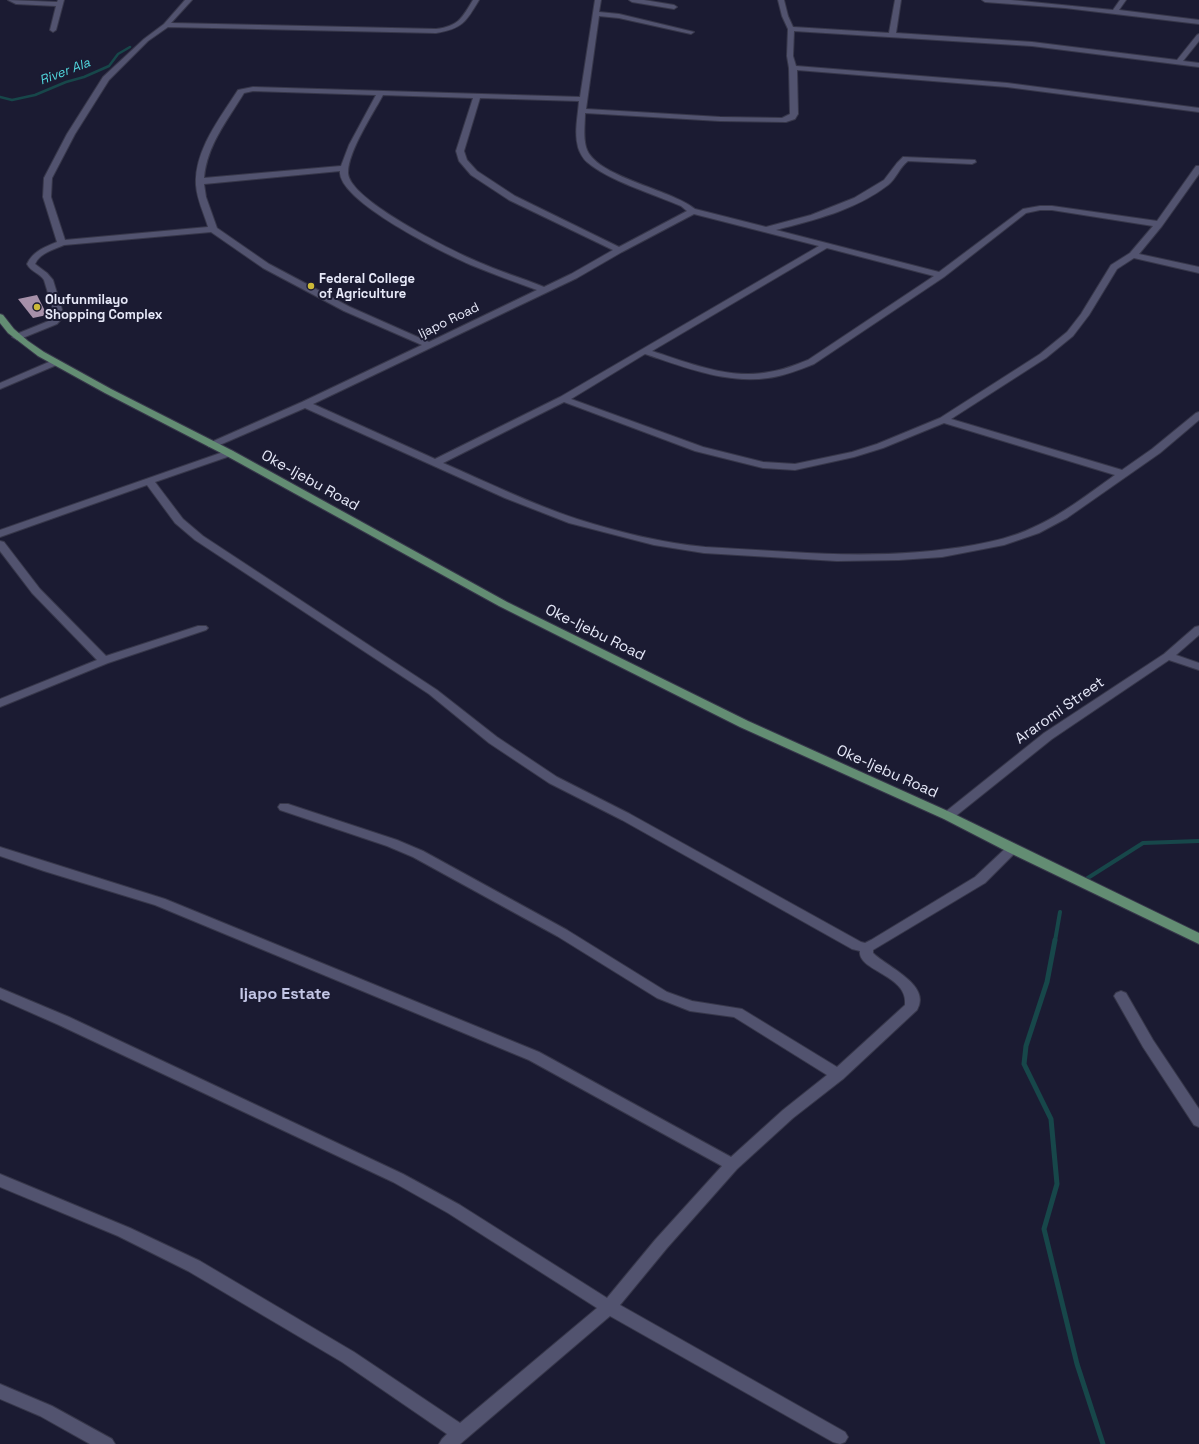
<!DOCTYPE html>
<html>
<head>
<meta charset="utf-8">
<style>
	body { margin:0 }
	canvas { display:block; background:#1b1b32 }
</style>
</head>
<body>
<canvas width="1199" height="1444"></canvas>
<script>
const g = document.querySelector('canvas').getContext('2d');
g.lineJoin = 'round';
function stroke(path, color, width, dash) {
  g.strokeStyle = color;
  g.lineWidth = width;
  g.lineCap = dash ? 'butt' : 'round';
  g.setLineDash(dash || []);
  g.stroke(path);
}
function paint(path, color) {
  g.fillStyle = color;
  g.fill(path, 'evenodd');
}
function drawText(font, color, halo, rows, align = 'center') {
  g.font = font + ' "Space Grotesk",sans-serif';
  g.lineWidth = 4;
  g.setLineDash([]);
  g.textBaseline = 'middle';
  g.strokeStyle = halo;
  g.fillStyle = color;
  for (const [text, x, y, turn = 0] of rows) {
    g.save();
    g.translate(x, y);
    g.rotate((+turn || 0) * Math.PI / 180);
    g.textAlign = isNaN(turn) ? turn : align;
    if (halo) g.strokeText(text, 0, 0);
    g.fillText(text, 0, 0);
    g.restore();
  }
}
stroke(new Path2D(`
	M0,97L12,100L35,95L66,82L84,77L109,66L118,54L130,47`), '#17474a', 2.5);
stroke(new Path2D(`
	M1083,881L1143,843L1199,841
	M1055,941L1060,912`), '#17474a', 4);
stroke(new Path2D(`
	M1055,940L1047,982L1026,1046L1024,1064L1051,1119L1057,1184L1044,1229L1077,1364L1103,1444`), '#17474a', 5);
paint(new Path2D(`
	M37,295L47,315L33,318L18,299Z`), '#a690a9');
const minor = new Path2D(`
	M8,0L57,2L58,0H64L56,30L53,32L50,30L56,6L16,4Z
	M185,0H192L171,23L436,29C459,26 462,18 473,0H479C466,22 462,29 436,33L168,27L148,41L109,80L75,134L52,178L51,197L65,240L208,227C204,213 197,200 196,185C194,151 220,118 238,90L253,87L580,97L595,0H601L599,12L619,14L694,32L691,34L619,18L599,16L586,109L720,117L782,118L790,114L789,68L787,56L788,29L782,16L778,0H784L788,16L793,27L889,33L895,0H901L896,33L1032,42L1177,60L1197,35L1199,34V41L1183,61L1199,63V67L1032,46L794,31L793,56L796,66L1007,83L1199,108V112L1007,87L797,70L798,114L795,119L786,122L720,121L585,113C585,124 583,136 586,147C594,177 671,189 695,209L766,227L811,215L854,198L884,180L897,163L903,157L975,160L976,162L972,164L908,161C899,168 896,179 888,185C856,210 814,220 776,230L939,272L1023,209L1040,206H1052L1157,221L1196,166H1199V174L1162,226L1139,254L1199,267V273L1134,258L1117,269L1089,315L1073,336L1046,358L951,419L1122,470L1152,449L1196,413L1199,412V420L1160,453L1067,518L1039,533L1004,545L942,557L899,560L837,561L704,553L654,545L569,523L505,498L305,408L215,447H209L207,445L209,443L302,402L422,345L344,311L263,268L211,232L64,245C53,250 40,253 35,264L47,273L53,280L64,316L57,324L20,339L17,340L12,337L14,335L51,320L55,316L44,280C40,273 31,272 27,264C33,251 45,247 57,242L43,197L44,178L67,134L103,77L144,39L164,24ZM253,91L376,95L349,145L341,166L204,178C207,145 227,121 244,93ZM383,95L473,98L456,151L459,161L471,175L509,200L613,250L571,274L544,287C522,278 498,271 476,261C451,250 349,200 348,173C348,151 373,114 383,95ZM480,98L579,101C578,116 574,132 578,147C579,151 583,159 587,162C607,180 656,195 681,206L687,211L619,247L515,196L477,171L467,160L464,151ZM340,171C337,201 446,254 471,265C493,274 515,282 537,290L429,342L350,307L269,264L217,228L206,197L204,184ZM1040,210H1052L1153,226L1130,253L1111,265L1081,314L1067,332L1040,354L940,418L877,444L852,452L795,464L763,462L703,447L571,399L645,354C684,367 726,384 768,378C784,376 799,370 814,364L944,277L1026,213ZM694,214L819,246L560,397L435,459L313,404L577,278L622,252ZM827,248L934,276L808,360C795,365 783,370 769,372C730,380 689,363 652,351ZM564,402L695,451L763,468L795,470L854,457L883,448L944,423L1115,475C1088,494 1062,515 1032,528C1013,537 994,541 974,545C913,556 852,556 790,552C762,550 734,549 705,547C662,543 618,532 577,519C531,504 487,482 443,463Z
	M629,0H644L674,5L677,7L674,9L632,2Z
	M982,0H1011L1113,10L1120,0H1126L1119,10L1199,20V24L1065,8L985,2Z
	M56,359L61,362L59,364L0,389V383Z
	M229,450L233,451L234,453L233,455L155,482L183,519L203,536L437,690L497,737L557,777L630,814L861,942L865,943L871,940L975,877L1008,846L1013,845L1018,846L1019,849L985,883L873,950V953C887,967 932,985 917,1010L843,1079L793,1118L737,1169L667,1248L620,1305L845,1432L848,1437L845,1442L840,1444L833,1442L610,1316L460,1444H439L442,1439L447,1434L342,1362L188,1271L118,1236L0,1187V1174L130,1228L200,1261L354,1352L460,1423L597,1308L448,1213L393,1182L59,1025L0,999V988L69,1017L403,1174L460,1205L607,1298L655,1240L722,1166L529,1060L155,905L44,871L0,856V847L165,899L539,1052L731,1157L783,1110L827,1075L734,1017L690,1011L657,998L557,936L413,857L387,846L280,810L278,807L280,804H288L397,840L423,851L567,930L667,992L692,1001L742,1009L837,1067L905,1005C909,975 857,971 860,951L852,949L622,820L549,783L489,743L429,694L195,540L175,523L147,485L0,537V530Z
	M0,541L4,542L40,589L106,656L198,626H206L208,628L206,630L108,663L0,707V699L97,660L32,593L0,551Z
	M1199,626V635L1176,655L1199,663V670L1169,660L1052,739L952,819H944L942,816L944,813L1044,733L1164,654L1195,627Z
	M1121,991L1126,993L1153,1040L1199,1109V1127L1194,1125L1143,1047L1114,996L1116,993Z
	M0,1384L52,1406L112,1439L115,1444H90L40,1416L0,1399Z`);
const major = new Path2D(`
	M0,314L3,315L14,329L28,341L44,352L111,389L233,451L507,602L748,721L952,813L1199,933V944L1008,852L944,819L740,727L499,606L225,455L105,393L38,356L8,333L0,323Z`);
stroke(minor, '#37374a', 2);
stroke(major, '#37374a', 2);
paint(minor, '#52536f');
paint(major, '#638d73');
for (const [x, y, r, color] of [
	[311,286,4,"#ccb938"],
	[37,307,4,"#ccb938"]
]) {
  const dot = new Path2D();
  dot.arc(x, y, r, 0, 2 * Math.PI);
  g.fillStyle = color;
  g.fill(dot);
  stroke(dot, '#1b1b32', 1.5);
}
drawText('italic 13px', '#51d7dd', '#1b1b32', [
	["River Ala",65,72,-21]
]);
drawText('bold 13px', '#e6e8f8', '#1b1b32', [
	["Federal College",319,279],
	["of Agriculture",319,294],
	["Olufunmilayo",45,300],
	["Shopping Complex",45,315]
], 'left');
drawText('13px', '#e6e8f8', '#1b1b32', [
	["Ijapo Road",449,321,-26]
]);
drawText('15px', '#e6e8f8', '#1b1b32', [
	["Oke-Ijebu Road",310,481,29],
	["Oke-Ijebu Road",595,633,26],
	["Araromi Street",1060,711,-35],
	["Oke-Ijebu Road",887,772,24]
]);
drawText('bold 16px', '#c3c6e6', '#1b1b32', [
	["Ijapo Estate",285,995]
]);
</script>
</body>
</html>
